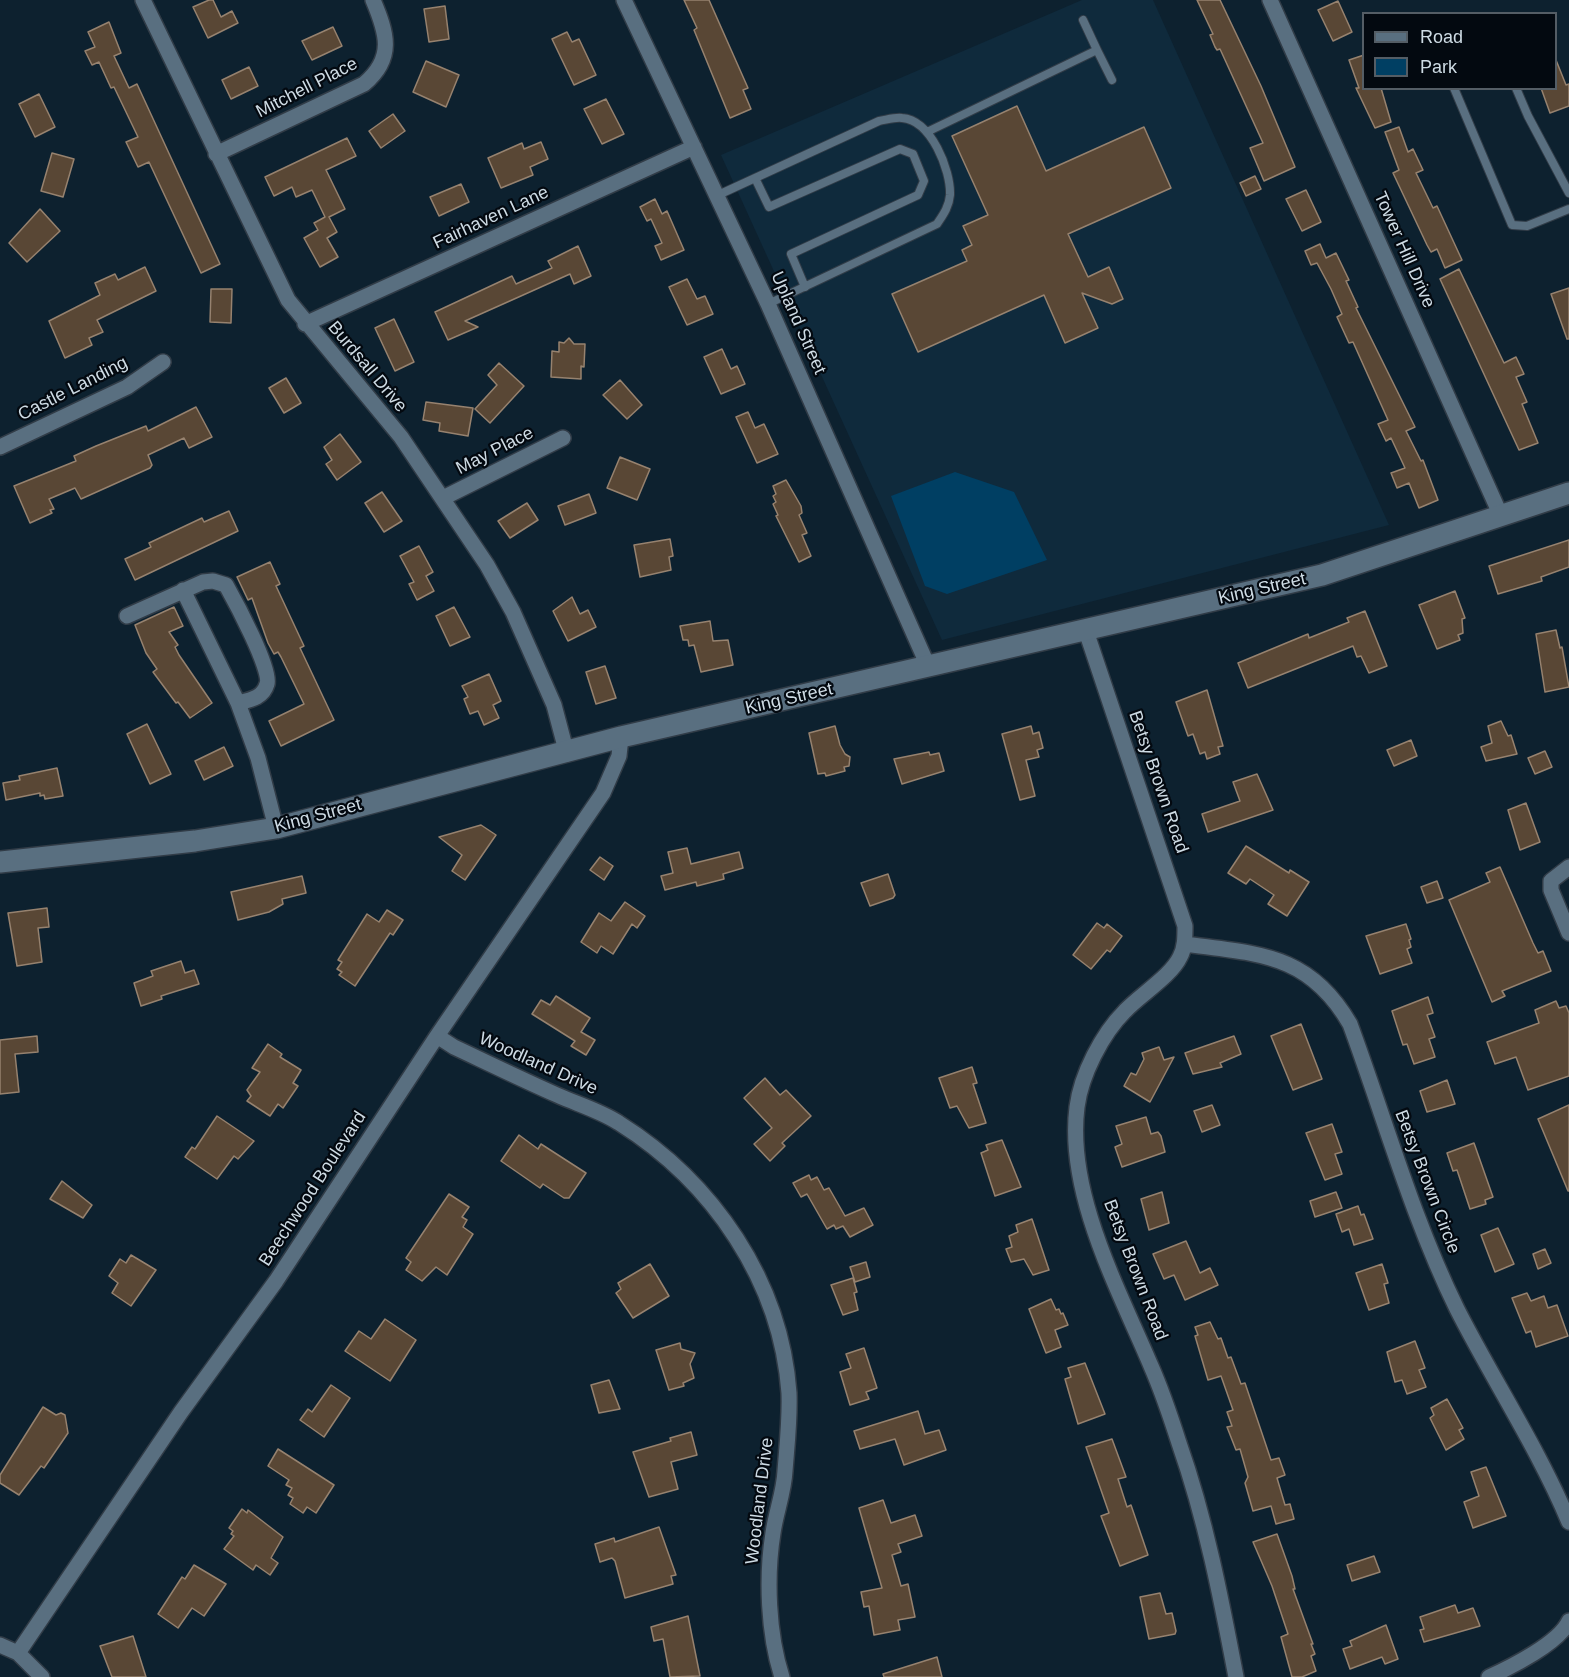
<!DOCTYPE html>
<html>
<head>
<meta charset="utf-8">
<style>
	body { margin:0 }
	#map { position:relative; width:1569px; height:1677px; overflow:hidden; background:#0d212f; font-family:Arial,sans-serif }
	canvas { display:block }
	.legend { position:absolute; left:1362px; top:12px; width:195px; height:78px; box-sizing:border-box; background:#030910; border:2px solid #545d65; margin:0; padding:8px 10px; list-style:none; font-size:18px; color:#cedbe4 }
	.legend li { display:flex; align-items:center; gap:12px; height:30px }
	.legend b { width:30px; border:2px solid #545d65 }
</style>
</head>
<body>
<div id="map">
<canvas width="1569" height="1677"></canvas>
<ul class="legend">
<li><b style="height:8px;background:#596f80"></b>Road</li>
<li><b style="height:16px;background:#003f63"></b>Park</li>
</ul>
</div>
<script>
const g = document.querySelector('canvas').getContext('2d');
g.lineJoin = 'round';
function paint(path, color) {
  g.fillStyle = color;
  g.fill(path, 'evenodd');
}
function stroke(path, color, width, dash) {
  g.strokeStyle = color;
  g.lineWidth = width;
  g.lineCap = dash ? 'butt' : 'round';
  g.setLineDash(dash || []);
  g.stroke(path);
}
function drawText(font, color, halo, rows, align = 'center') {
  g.font = font + ' Arial,sans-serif';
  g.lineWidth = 4.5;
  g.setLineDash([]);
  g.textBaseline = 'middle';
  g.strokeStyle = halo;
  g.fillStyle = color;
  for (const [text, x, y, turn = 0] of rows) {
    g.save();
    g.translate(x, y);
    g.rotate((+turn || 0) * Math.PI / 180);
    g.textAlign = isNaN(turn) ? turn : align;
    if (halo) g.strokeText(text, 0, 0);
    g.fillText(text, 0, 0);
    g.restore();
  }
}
paint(new Path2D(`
	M1082,0H1153L1389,525L942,640L721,155Z`), '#0f2a3c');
paint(new Path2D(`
	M955,472L1014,492L1047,560L947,594L925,586L891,496Z`), '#003f63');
const building = new Path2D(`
	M209,0H213L221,17L232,11L238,23L208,38L193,7Z
	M684,0H709L748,88L743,90L751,109L730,118L694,30L697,28Z
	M1197,0H1220L1261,86L1295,167L1264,181L1250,148L1263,143L1220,49L1217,50L1215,47L1210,35L1213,34Z
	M1338,1L1352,32L1333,41L1318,10Z
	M445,6L449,39L429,42L424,9Z
	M109,22L121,53L114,56L129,88L137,84L220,264L201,273L149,162L138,167L126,142L138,137L114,87L111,88L99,62L92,65L85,51L95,47L88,32Z
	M333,27L342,46L312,60L302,41Z
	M567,32L572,42L579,39L596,75L574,85L552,39Z
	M1364,55V88H1381L1391,122L1375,128L1356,88H1359L1349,60Z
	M1556,60L1566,85L1569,84V106L1550,113L1541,88H1556Z
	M426,61L459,75L446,107L413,92Z
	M249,67L258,86L231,99L222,80Z
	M39,94L55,127L35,137L19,104Z
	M606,99L624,134L602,144L584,109Z
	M1017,106L1046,171L1144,127L1171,188L1068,234L1088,277L1109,267L1123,299L1112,304L1082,293L1098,328L1065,343L1044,295L918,352L892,294L967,261L962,250L972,245L963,226L988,215L952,136Z
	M393,114L405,131L381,148L369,131Z
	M1399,127L1408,152L1413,149L1423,170L1416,173L1433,208L1437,206L1462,260L1445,268L1437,249L1431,252L1427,245L1393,173L1399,170L1385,132Z
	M347,138L356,156L326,170L345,209L329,217L337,232L327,238L338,257L320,267L304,238L318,230L314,223L325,217L312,190L296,197L292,187L274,196L265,177Z
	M541,142L548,159L530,167L533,175L501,188L488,158L522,143L524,149Z
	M52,153L74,159L63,197L41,191Z
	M1255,176L1261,189L1246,196L1240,183Z
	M461,184L469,202L439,216L430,197Z
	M1306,190L1321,222L1302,231L1286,199Z
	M655,199L662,214L667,211L684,250L661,260L655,246L662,243L651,219L647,221L640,207Z
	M40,209L60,231L27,262L9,243Z
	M1320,244L1326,258L1336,253L1349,280L1346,281L1358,307L1356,308L1415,427L1406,431L1421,461L1423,460L1438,500L1419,508L1409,483L1397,488L1391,473L1405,468L1391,438L1386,441L1378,424L1388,420L1353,342L1349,343L1337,317L1342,314L1331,289L1317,263L1311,265L1305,251Z
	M578,246L591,276L574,284L570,274L512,300L465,321L478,327L448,340L435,312L512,276L516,284L552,268L548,261Z
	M145,267L156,291L97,320L103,332L89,338L92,345L65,358L49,321L100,295L95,283L115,274L118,280Z
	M1459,269L1504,363L1516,357L1524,374L1516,377L1527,402L1522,404L1538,443L1519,450L1440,279Z
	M687,279L697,299L705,296L713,314L687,325L669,287Z
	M1569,288V339H1567L1551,294Z
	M211,289H232L231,323L210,322Z
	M394,319L414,362L395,371L375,328Z
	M569,338L574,344H585L584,367L581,366V379L551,377L552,351L559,352V342L564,343Z
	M722,349L731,369L737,366L745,384L721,394L704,357Z
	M499,363L524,386L490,423L475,409L497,385L488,375Z
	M286,378L301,403L284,413L269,388Z
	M620,380L642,405L627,419L603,395Z
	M426,402L473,408L468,436L439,431L440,423L423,420Z
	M196,407L212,437L189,448L184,438L148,455L152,465L150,468L81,499L75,488L49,499L54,509L50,510L52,513L30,523L14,486L76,461L74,456L96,446L146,426L148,431Z
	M748,412L755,428L764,424L778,454L757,463L736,417Z
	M340,434L361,462L337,480L326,464L332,460L324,447Z
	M620,457L650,469L637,500L607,488Z
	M786,480L801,506L802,513L799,515L807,533L802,535L811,556L799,562L776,516L778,515L773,504L776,502L773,496L776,494L773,486Z
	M382,492L402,521L384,532L365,503Z
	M589,494L596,513L565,525L558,506Z
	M527,503L538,520L510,538L498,521Z
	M229,511L238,531L135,580L125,559L151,547L149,543L202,518L204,522Z
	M670,539L673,556L669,557L671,570L640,577L634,545Z
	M1569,540V567L1541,577L1542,581L1498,594L1489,566Z
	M419,546L433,572L426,576L434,591L417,600L409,584L414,582L400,556Z
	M270,562L280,584L276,586L304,646L300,648L334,720L281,746L269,721L304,704L281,657L278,652L274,654L268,643L252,598L248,600L237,577Z
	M1455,591L1465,618L1462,619L1463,633L1458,635L1460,640L1437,649L1419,605Z
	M572,597L580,614L588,610L596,627L568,641L553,611Z
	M174,607L183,626L169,632L178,645L175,647L179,655L212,703L190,718L178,702L176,703L153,672L157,669L146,653L135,625Z
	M454,607L470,637L450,646L436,616Z
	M1365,611L1387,666L1369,673L1361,656L1357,657L1353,646L1248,688L1238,663L1308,634L1309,638L1349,622L1347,618Z
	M710,621L713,641L728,640L733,665L701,672L694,645L689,646L688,640H683L680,626Z
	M1556,630L1560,648L1562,647L1569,687L1545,692L1536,634Z
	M605,666L616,698L596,704L586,672Z
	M489,674L501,701L493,705L499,718L484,725L478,711L470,714L464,699L468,697L462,686Z
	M1207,690L1223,746L1218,747L1220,754L1207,759L1205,752L1200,754L1193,734L1188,736L1176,702Z
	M1501,721L1508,736L1511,735L1517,754L1486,761L1481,747L1492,743L1488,726Z
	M147,724L171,774L150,784L127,734Z
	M835,726L840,745L845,754L850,757L849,766L844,767L845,771L826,776L825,773L818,774L809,733Z
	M1031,726L1033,734L1039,732L1043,748L1037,750L1039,757L1026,760L1035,796L1020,800L1002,734Z
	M1411,740L1417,756L1394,766L1387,750Z
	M224,747L233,766L204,780L195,761Z
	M1545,751L1552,767L1535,774L1528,758Z
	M929,752L930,755L939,753L944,771L902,784L894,759Z
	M57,768L63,796L45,799L44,795L40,796V793L6,800L3,783L20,780L19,776Z
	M1257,774L1273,810L1208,832L1202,814L1240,801L1233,782Z
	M1526,803L1540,842L1520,850L1508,810Z
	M481,825L496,835L465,880L452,871L462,855L439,837Z
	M1246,846L1289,873L1290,870L1309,882L1287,916L1268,904L1274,895L1250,879L1246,884L1228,873Z
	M687,848L691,864L739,852L743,868L723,874L724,879L697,886L696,882L665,890L661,876L673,873L668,852Z
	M600,857L613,866L604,880L590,870Z
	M1500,867L1533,943L1538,953L1543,951L1551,971L1502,991L1505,996L1492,1002L1449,900L1490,882L1486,873Z
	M888,874L895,895L893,898L870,906L861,883Z
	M302,876L306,893L282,899L283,904L269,912L238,920L231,892Z
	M1437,881L1443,898L1427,903L1421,887Z
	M625,902L645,916L637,928L632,924L613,954L601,946L597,953L581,942L599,913L611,921Z
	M47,908L49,927L38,928L42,962L17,966L8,913Z
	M387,910L403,920L393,935L390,933L355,986L339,975L342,972L337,969L342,962L338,960L367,914L379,922Z
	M1097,923L1104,928L1107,924L1122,936L1110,952L1107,950L1091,969L1073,955Z
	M1406,924L1411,939L1409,940L1411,947L1407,949L1412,963L1380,974L1366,936Z
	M181,961L185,973L194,970L199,984L161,996L162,999L141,1006L134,983L153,976L151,971Z
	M556,996L590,1018L581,1032L595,1040L586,1055L571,1046L575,1041L532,1014L541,1000L550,1005Z
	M1428,997L1433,1013L1427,1015L1435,1037L1429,1039L1435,1057L1414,1064L1407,1044L1403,1045L1392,1011Z
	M1556,1001L1559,1008L1566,1006L1569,1013V1076L1528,1090L1516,1057L1495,1064L1487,1042L1539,1023L1535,1010Z
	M1301,1024L1322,1079L1293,1090L1271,1036Z
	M37,1036L38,1052L15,1054L19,1092L0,1094V1040Z
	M1234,1036L1241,1054L1220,1063L1222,1067L1193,1074L1185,1053Z
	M268,1044L282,1054L280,1057L301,1070L293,1083L298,1086L283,1108L278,1104L270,1116L247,1101L251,1096L247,1090L260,1072L252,1068Z
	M1159,1047L1164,1060L1174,1057L1150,1102L1124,1086L1131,1073L1136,1075L1144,1059L1142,1053Z
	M972,1067L977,1083L973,1084L986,1123L969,1128L957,1106L950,1108L939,1078Z
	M765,1078L780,1095L786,1090L811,1116L782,1143L785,1146L770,1161L754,1144L772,1128L744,1098Z
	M1447,1080L1455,1104L1427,1112L1420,1091Z
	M1212,1105L1220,1125L1202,1132L1194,1111Z
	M1569,1105V1191H1568L1538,1119Z
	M217,1116L254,1141L238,1159L234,1156L217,1179L185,1157L192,1147L195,1149Z
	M1146,1117L1151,1134L1158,1132L1161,1136L1165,1152L1122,1167L1115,1147L1122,1144L1116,1126Z
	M1332,1124L1342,1152L1335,1154L1342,1174L1325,1180L1306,1133Z
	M519,1135L538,1149L541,1144L586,1173L569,1198H564L543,1184L540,1188L501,1161Z
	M1002,1140L1021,1187L995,1196L981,1153L988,1150L986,1145Z
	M1474,1143L1493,1197L1485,1200L1486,1204L1470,1209L1457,1170L1453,1171L1447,1153Z
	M809,1175L811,1180L817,1177L824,1190L829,1188L845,1216L864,1208L873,1225L850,1237L843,1226L836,1229L834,1225L827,1229L807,1194L801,1197L793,1183Z
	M62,1181L92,1205L83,1218L50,1199Z
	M1162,1192L1169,1223L1149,1230L1141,1199Z
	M1336,1192L1342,1208L1315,1217L1310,1201Z
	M449,1194L469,1207L462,1217L467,1220L463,1227L473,1234L447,1275L436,1267L422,1281L406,1270L411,1262L406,1258Z
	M1358,1206L1361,1215L1364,1214L1373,1239L1354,1245L1349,1229L1342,1232L1336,1214Z
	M1032,1219L1049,1270L1033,1275L1024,1259L1011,1262L1006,1249L1012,1247L1009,1236L1018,1232L1016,1225Z
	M1498,1228L1514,1264L1495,1272L1481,1235Z
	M1186,1241L1200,1273L1210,1268L1218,1285L1185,1300L1174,1275L1164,1279L1153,1254Z
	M1545,1249L1551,1263L1538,1269L1533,1254Z
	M131,1255L156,1270L131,1306L112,1293L118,1283L109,1276L120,1259L126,1263Z
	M866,1262L870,1277L855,1282L850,1267Z
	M650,1264L669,1296L633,1318L616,1293L621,1289L618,1283Z
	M1382,1264L1388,1283L1384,1284L1389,1303L1369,1310L1356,1273Z
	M853,1278L857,1292L854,1293L858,1310L843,1315L831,1285Z
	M1527,1293L1531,1301L1544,1296L1548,1308L1557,1305L1568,1336L1536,1347L1531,1331L1526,1333L1512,1298Z
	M1051,1299L1056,1310L1059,1309L1061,1314L1063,1313L1068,1325L1055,1330L1061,1347L1046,1353L1029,1309Z
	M385,1319L416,1340L390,1381L345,1351L359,1331L371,1339Z
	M1210,1322L1218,1339L1221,1338L1228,1358L1231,1357L1241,1384L1245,1383L1271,1460L1279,1458L1285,1475L1277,1478L1285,1505L1290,1504L1294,1519L1276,1524L1271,1506L1253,1511L1245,1483L1248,1477L1240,1449L1236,1450L1227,1427L1232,1426L1227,1412L1233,1410L1221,1376L1208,1380L1195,1336L1198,1335L1195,1327Z
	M1415,1341L1425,1368L1419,1370L1426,1387L1407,1394L1402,1380L1395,1382L1387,1352Z
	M680,1343L681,1349L695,1353L690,1364L694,1378L683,1383L684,1386L669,1390L656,1350Z
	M864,1348L877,1388L866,1392L869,1399L850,1405L840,1372L851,1368L846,1354Z
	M1085,1363L1105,1414L1078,1424L1065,1379L1071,1377L1068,1368Z
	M609,1380L620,1409L599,1413L591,1385Z
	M331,1385L350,1398L324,1437L300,1420L308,1409L312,1412Z
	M1447,1399L1463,1428L1459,1430L1464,1439L1446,1450L1430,1418L1434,1415L1431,1408Z
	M43,1407L56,1415L61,1413L65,1415L68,1433L44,1468L41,1466L19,1495L0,1483V1475Z
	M918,1411L925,1434L939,1430L946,1450L904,1465L895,1439L860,1449L854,1431Z
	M691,1432L697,1455L671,1462L678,1489L649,1497L633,1452L671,1441L670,1438Z
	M1112,1439L1126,1477L1118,1479L1127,1507L1131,1505L1148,1555L1120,1566L1101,1516L1109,1513L1086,1447Z
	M278,1449L334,1485L316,1513L307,1507L303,1513L290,1504L293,1498L288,1495L292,1488L286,1485L289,1480L268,1466Z
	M1486,1467L1506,1516L1473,1528L1464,1502L1479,1496L1471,1472Z
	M883,1500L891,1523L915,1515L922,1536L898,1544L901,1552L892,1555L901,1586L908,1584L915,1617L898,1620L900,1630L874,1635L869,1606L864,1607L861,1592L882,1588L859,1508Z
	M242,1509L247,1513L248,1510L283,1537L271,1558L278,1563L270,1575L256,1565L253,1570L224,1549L234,1536L231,1534L233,1531L229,1528Z
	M659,1527L676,1575L671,1576L673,1584L625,1598L615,1561L612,1558L600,1562L595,1544L614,1538L615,1542Z
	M1277,1534L1292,1576L1295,1589H1293L1313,1644H1311L1315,1654L1311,1656L1316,1671L1302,1677H1292L1281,1637L1288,1634L1272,1586L1253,1542Z
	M1374,1556L1380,1572L1352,1581L1347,1565Z
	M194,1565L226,1584L204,1616L192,1608L178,1628L158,1614L182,1577L185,1579Z
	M1160,1593L1166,1614L1172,1613L1176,1631L1175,1634L1149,1639L1140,1597Z
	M1455,1605L1458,1613L1473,1608L1480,1626L1424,1642L1420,1630L1424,1629L1420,1617Z
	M688,1616L700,1676L670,1677L663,1639L654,1641L651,1627Z
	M1386,1625L1398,1659L1385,1664L1382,1657L1350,1669L1343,1649L1352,1646L1350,1641Z
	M133,1636L146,1677H112L100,1646Z
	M937,1657L942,1677H884L883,1674Z`);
paint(building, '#594735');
stroke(building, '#96826f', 1.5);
const service = new Path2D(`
	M1097,50L1112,80
	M1454,88L1512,225L1527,226L1569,209
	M1516,88L1528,116L1569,193
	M929,131L1097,50L1083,20
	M755,178L769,207L900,149L913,154L924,181L918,195L791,254L805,287
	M716,196L879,121C886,120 895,117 902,118C931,120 951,170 950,195C949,207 943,215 937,224L768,304`);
const minor = new Path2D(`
	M143,0L288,300L401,437L487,565L513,612L554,705L567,754
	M624,0L768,304L928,666
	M1270,0L1501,516
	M216,154L364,84C395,58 387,33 373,0
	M305,324L694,147
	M0,447L127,387L163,362
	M443,498L563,438
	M183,590L238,703L258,758L276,828
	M127,616L203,582L213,581L226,585C235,601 272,670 267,684C263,698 250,700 238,703
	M1086,631L1185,926C1185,937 1185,948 1180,957C1171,976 1140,995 1125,1011C1102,1034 1081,1075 1077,1107C1066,1193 1119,1290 1151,1366C1162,1391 1171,1418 1179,1443C1206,1520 1221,1598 1236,1677
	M1569,867L1551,881V890L1569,933
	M1185,944C1258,954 1309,953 1350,1024C1385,1119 1412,1217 1457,1309C1493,1380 1538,1448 1569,1522
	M437,1036L454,1047C488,1063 523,1080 557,1095C577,1104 601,1111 619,1123C713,1182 781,1281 789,1393C790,1419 787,1445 785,1471C784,1492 776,1512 773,1533C766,1577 768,1634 782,1677
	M0,1645L18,1653L42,1677
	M18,1653L181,1412L276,1281L437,1036L603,793L619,756L621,737
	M1489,1677C1511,1667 1559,1643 1569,1621`);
const secondary = new Path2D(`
	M0,862L195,841L276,828L621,737L1322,575L1569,493`);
stroke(service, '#313c47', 10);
stroke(minor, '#313c47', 18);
stroke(secondary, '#313c47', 24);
stroke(service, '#596f80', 8);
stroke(minor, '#596f80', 15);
stroke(secondary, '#596f80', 21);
drawText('18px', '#cedbe4', '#030910', [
	["Mitchell Place",307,88,-27],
	["Fairhaven Lane",491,218,-25],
	["Tower Hill Drive",1404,250,66],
	["Upland Street",798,323,66],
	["Burdsall Drive",367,367,50],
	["Castle Landing",73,389,-27],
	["May Place",495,451,-27],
	["King Street",1262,589,-13],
	["King Street",789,699,-13],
	["Betsy Brown Road",1158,782,71],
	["King Street",318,816,-15],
	["Woodland Drive",538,1064,24],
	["Betsy Brown Circle",1427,1182,69],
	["Beechwood Boulevard",313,1189,-57],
	["Betsy Brown Road",1135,1270,69],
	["Woodland Drive",760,1501,-83]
]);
</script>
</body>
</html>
